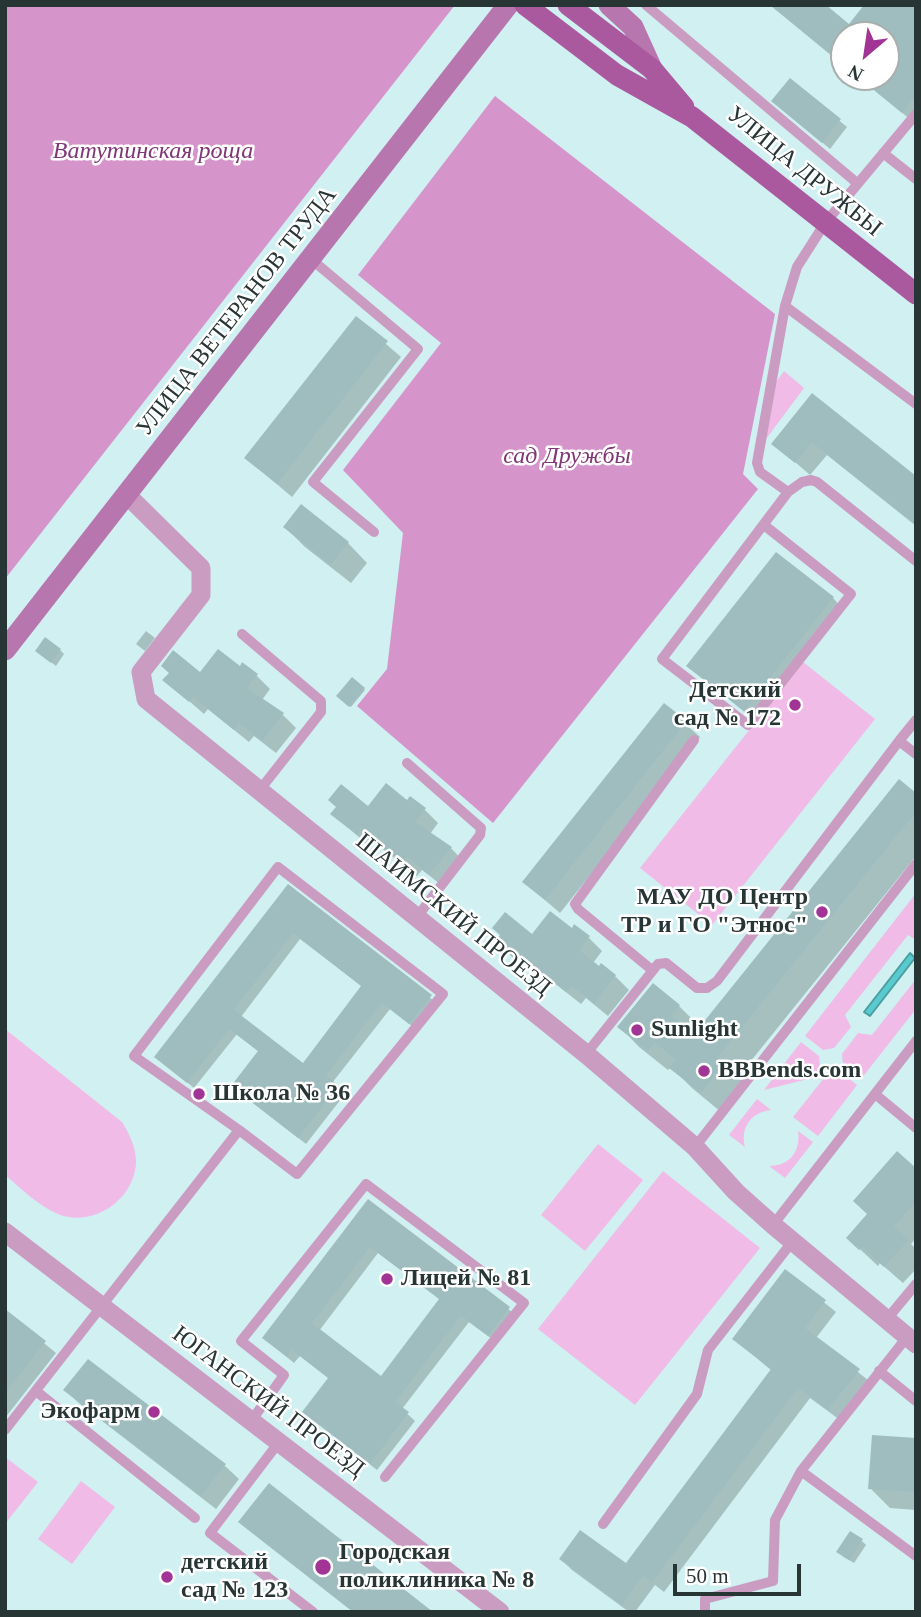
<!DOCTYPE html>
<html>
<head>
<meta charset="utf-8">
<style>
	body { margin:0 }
	#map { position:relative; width:921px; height:1617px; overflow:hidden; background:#d0f0f1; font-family:Georgia,serif }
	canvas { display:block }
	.frame { position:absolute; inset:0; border:7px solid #283535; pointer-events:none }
	.north { position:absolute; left:830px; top:21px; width:70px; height:70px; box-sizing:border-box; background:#fff; border:2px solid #a9aeae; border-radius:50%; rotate:209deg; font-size:19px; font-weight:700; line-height:28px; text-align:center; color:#283535 }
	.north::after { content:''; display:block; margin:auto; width:24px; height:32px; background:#a13494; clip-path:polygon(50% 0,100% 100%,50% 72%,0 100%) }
	.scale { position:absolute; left:673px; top:1564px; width:128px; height:32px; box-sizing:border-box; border:4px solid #283535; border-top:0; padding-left:9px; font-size:21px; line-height:24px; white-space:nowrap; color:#283535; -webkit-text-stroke:5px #fff; paint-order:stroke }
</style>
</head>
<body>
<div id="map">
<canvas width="921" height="1617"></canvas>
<div class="frame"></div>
<div class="north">N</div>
<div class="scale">50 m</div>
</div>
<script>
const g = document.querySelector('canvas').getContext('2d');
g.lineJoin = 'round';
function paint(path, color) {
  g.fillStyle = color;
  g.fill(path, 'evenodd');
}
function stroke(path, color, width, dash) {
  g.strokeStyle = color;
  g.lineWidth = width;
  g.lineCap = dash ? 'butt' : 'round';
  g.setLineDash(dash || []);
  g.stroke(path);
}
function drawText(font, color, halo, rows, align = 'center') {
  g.font = font + ' Georgia,serif';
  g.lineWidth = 5;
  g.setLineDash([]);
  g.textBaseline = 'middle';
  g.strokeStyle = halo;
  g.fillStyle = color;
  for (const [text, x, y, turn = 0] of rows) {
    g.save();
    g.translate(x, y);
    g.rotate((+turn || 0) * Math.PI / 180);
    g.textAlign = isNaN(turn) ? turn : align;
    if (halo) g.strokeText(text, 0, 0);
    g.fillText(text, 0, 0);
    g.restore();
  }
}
paint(new Path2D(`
	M784,371L804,388L766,439L776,382Z
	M803,662L875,719L712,925L640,868Z
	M916,893V940L908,935L845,1015L851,1027L834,1048L823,1050L805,1036Z
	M916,979V1009L861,1079L843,1065L842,1054L858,1033L872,1035Z
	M5,1029L122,1122C130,1135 136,1147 136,1163C134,1200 93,1228 58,1214C38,1206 21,1188 5,1175Z
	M801,1042L819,1056L820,1067L812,1078L764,1090Z
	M839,1071L857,1085L818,1136L793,1117L828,1073Z
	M757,1099L771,1110C751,1112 740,1128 745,1147L729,1135Z
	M798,1131L813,1142L785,1178L769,1166C790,1166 801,1151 798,1131Z
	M598,1144L643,1180L585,1251L541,1215Z
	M663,1171L760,1248L635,1405L538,1329Z
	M5,1457L38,1482L5,1524Z
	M81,1481L115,1507L72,1564L38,1539Z`), '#f0bbe7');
paint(new Path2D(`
	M5,5H455L5,579Z
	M495,96L775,314L743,474L758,489L493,823L357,706L387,669L403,533L343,470L441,343L358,275Z`), '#d595ca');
const water = new Path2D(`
	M910,953L915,958L870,1016L864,1012Z`);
paint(water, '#59cbcf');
stroke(water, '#4a9ea1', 2);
paint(new Path2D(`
	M770,5H823L850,26L916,5V115L911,120L858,77H886V35H844V66Z
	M790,80L847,127L830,149L781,108Z
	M356,318L401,357L292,497L246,458Z
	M812,395L916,478V526L827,455L810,475L774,444Z
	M285,527L348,543L367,563L351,583L305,547Z
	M833,598L842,608L754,720L689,666Z
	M146,631L155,638L145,651L136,644Z
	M60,650L64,654L56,666L42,655Z
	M200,674L256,675L270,689L262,700L282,714L296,728L276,753L254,736L249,742L208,709L204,714L165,680Z
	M352,679L365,690L351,707L338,696Z
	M664,705L700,737L560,913L524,882Z
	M916,795V856L738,1077L744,1084L721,1112L692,1088L671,1067L668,1070L639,1047L620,1027L679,1006L701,1028Z
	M408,802L424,809L438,823L430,834L451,848L464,862L444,887L422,870L417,876L375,843L371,848L333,814Z
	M288,886L438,1004L417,1030L390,1009L332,1083L345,1094L306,1144L240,1093L259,1052L237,1034L194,1088L156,1057ZM300,939L363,987L304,1065L241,1017Z
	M572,930L589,938L602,951L593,963L615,976L629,990L608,1016L586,998L581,1004L539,971L535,976L497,942Z
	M916,1170V1238L911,1244L916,1249V1269L903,1283L880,1263L878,1266L848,1238Z
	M369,1202L516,1315L496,1342L469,1322L402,1409L415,1421L377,1470L304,1412L330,1379L300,1356L294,1363L272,1345ZM378,1253L441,1300L381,1378L319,1331Z
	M785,1271L836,1312L816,1338L869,1381L840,1420L810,1398L664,1592L655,1585L635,1612H629L572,1570L561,1559L626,1565L772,1371L734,1339Z
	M5,1311L56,1353L5,1418Z
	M65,1390L224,1465L239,1479L216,1509L80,1404Z
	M916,1439V1510L890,1508L870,1488Z
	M862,1541L866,1545L854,1563L842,1556Z`), '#0003');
paint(new Path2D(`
	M770,5H826L849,24L864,5H916V96L902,113L858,77H886V35H844V65Z
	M790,78L841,119L822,143L771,101Z
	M356,316L388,341L277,484L244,458Z
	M812,393L916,476V525L811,442L795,463L771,444Z
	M301,504L349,542L331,565L283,527Z
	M776,552L834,597L744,711L686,666Z
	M45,637L61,649L51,663L35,651Z
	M218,649L240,666L242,662L258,674L247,688L284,713L262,741L239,723L234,730L193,697L189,702L162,680L169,673L161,666L173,650L200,672Z
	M352,677L365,688L349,707L336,696Z
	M664,703L687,721L545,900L522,882Z
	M899,779L916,793V812L718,1057L726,1062L701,1093L669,1068L676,1060L655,1043L648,1051L617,1027L653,983L680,1005L671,1015L694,1034Z
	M386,783L407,800L410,796L426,808L415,822L452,847L429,875L407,857L402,863L361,831L357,835L330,814L336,807L328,800L341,784L368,806Z
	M288,884L432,995L409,1024L382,1003L326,1075L339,1086L298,1138L231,1086L258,1051L229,1029L187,1083L154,1057ZM293,933L361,986L303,1063L234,1010Z
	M550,911L572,928L574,924L590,936L579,950L599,966L601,963L616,975L594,1003L571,986L566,992L525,959L521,964L494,942L500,935L492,928L505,912L532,934Z
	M897,1151L916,1168V1202L894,1226L909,1240L884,1267L862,1247L859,1250L846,1238L867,1214L853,1201Z
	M368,1199L510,1307L488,1336L461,1316L395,1402L409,1412L370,1464L302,1412L328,1378L292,1350L287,1357L262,1338ZM370,1247L439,1299L381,1376L312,1323Z
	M785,1269L826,1300L805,1328L860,1369L828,1410L798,1388L652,1582L643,1576L622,1605L559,1559L580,1530L626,1563L771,1369L732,1339Z
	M5,1309L46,1341L5,1393Z
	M88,1359L226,1464L201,1496L63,1390Z
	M872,1435L916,1438V1492L868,1489Z
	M269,1483L433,1612H353L238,1522Z
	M850,1531L863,1539L849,1560L836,1552Z`), '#9fbdbe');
stroke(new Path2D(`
	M646,5L857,183
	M916,114L825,223L797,267L785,306L757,463L760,472L788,492L802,482L811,480L817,482L916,561
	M883,153L916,179
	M311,259L418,349L313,482L374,532
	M785,306L916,404
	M764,525L851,594L748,725L662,659L788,492
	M242,634L321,701V712L259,791
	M916,720L899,741L916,754
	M407,763L481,828L480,835L417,917
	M652,970L578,909L575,904L694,740
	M586,1054L658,964L666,963L697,988H707L717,981L899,741
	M875,1094L916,1128
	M695,1147L916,864
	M773,1225L916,1041
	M887,1319L916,1284
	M879,1371L916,1401
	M36,1391L195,1518
	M252,1420L284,1375L241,1341L366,1184L524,1303L385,1477
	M5,1430L239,1130L297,1174L443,994L278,867L134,1056L239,1130
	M279,1442L210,1533L313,1612
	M801,1471L916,1556
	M603,1524L697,1394L708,1350L792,1242
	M705,1612V1599L773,1581L775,1520L801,1471L907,1337`), '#ca9cc2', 10);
stroke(new Path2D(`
	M127,495L201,568V595L141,672L146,699L586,1054L695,1147L736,1192L773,1225L916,1344
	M5,1232L500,1612`), '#ca9cc2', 19);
stroke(new Path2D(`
	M609,5L633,27L652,69
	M5,650L508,5`), '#b876ae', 21);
stroke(new Path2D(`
	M525,5L617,75L692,117L916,294
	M568,5L652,69L684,107`), '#aa599f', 21);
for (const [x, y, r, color] of [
	[795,705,7,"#a13494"],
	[822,912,7,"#a13494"],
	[637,1030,7,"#a13494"],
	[704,1071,7,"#a13494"],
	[199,1094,7,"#a13494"],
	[387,1279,7,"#a13494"],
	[154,1412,7,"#a13494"],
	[323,1567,9,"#a13494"],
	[167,1577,7,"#a13494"]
]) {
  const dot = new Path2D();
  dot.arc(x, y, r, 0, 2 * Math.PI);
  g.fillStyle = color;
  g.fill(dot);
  stroke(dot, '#fff', 2.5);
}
drawText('italic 24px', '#813677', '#fff', [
	["Ватутинская роща",153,152],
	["сад Дружбы",567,457]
]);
drawText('24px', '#283535', '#fff', [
	["УЛИЦА ДРУЖБЫ",804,172,39],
	["УЛИЦА ВЕТЕРАНОВ ТРУДА",237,312,-52],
	["ШАИМСКИЙ ПРОЕЗД",453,915,39],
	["ЮГАНСКИЙ ПРОЕЗД",268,1402,37]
]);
drawText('bold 24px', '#283535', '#fff', [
	["Детский",781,691,"right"],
	["сад № 172",781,719,"right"],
	["МАУ ДО Центр",808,898,"right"],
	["ТР и ГО \"Этнос\"",808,926,"right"],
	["Sunlight",651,1030],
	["BBBends.com",718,1071],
	["Школа № 36",213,1094],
	["Лицей № 81",401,1279],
	["Экофарм",140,1412,"right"],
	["Городская",339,1553],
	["поликлиника № 8",339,1581],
	["детский",181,1563],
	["сад № 123",181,1591]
], 'left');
</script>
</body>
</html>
